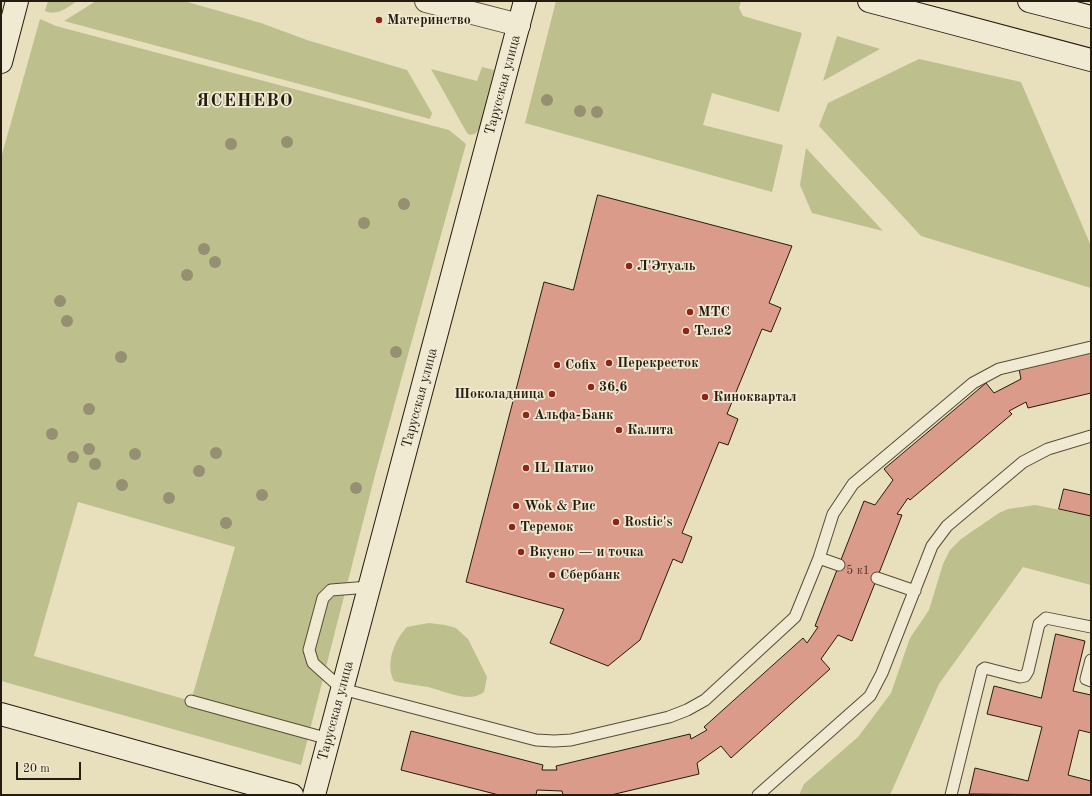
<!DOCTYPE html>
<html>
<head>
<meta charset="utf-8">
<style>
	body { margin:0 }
	#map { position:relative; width:1092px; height:796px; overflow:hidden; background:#e8dfbc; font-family:"Old Standard TT",serif }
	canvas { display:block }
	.frame { position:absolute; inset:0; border:2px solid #261b0f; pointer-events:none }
	.scale { position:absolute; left:16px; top:762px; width:65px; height:18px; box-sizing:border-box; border:2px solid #261b0f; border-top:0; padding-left:5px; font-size:12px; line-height:14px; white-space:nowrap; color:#261b0f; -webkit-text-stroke:3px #f0ead3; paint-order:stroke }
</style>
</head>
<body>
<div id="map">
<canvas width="1092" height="796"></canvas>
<div class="frame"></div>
<div class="scale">20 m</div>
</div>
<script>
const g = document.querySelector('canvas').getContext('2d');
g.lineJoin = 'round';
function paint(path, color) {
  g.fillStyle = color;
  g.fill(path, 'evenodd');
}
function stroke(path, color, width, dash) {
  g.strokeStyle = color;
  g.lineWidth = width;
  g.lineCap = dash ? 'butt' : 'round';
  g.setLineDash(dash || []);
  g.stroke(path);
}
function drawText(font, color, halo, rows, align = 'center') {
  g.font = font + ' "Old Standard TT",serif';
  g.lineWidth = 3.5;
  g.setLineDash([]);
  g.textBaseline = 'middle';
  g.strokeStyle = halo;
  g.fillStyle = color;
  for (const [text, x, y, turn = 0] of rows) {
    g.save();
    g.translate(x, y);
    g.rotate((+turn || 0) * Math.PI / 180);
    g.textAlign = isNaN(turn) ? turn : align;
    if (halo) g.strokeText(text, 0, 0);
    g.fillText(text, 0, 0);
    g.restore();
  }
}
paint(new Path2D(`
	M48,1H77C67,8 58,16 45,11Z
	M96,1H184L261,23L307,40L407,70L432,113L430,119L64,21Z
	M556,1H741L739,8L743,16L802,33L779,112L712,93L703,125L783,145L772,192L525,123Z
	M40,19L56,26L449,130L466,144L376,471L301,765L1,681V158ZM78,502L235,547L191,701L34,656Z
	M837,36L880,49L823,81Z
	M919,59L1021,82L1091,246V288L921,236L819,126L828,103Z
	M482,67L494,70L479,129L475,134L470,135L467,133L431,69L477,81Z
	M806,148L883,231L812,213L800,185Z
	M1035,505L1091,516V585L1023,567L939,684L890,795H799L804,784L858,737L891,693L910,638L929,610L943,564L950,550L961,539L999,513L1008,509Z
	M429,623L445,625L456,628L468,639L487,677L484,692C469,704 445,691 428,687C417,685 405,684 394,681C385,665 394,640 407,627Z`), '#bdc08c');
const building = new Path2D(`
	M598,195L792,246L769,303L781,308L771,332L762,329L727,414L738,419L728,445L719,442L682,533L692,537L682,563L673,559L640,640L608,666L550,643L564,609L466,582L544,282L573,290Z
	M1091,351V393L1028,408L1026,402L1009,411L1012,414L910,500L908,498L897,514L902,515L852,641L838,635L821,659L830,669L731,758L721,746L697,763L699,774L611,795H563L562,791L537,790L536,795H499L401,770L411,731L543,765L542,770H557L556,766L690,734L691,739L707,730L704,727L803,638L807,643L818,627L815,626L864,501L875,505L893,480L884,469L986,383L994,393L1021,379L1019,369Z
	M1064,489L1091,495V516L1059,509Z
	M1056,634L1085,641L1073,691L1091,695V733L1079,730L1068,775L1091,781V795L969,794L975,768L1028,781L1042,727L987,714L994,686L1041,698Z`);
paint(building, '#db9b8a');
stroke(building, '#261b0f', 1);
const lane = new Path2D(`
	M819,558L839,565
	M877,578L915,591
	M369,587L331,590L323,598L309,650L313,663L342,689L536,740L554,741L571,740L669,717L687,710L705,700L795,617L819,558L833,514L853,484L973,383L999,369L1091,347
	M1091,660L1086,679L1091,681
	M191,701L329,739
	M758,795L870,696L882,673L932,546L947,526L1023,462L1048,449L1091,436
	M951,795L982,670L985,668L1020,677L1025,676L1028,671L1039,624L1046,618L1091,627`);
const street = new Path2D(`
	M426,1L519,25`);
const secondary = new Path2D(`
	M869,1L1091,60
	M1029,1L1091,17
	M1,62L17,1
	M1,714L292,795
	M314,795L525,1`);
stroke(lane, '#564c3a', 13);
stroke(street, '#564c3a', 24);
stroke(secondary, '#261b0f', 24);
stroke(lane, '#f0ead3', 11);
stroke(street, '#f0ead3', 22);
stroke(secondary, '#f0ead3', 22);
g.fillStyle = '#968f71';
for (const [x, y] of [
	[547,100],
	[580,111],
	[597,112],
	[287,142],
	[231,144],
	[404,204],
	[364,223],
	[204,249],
	[215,262],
	[187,275],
	[60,301],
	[67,321],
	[396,352],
	[121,357],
	[89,409],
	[52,434],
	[89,449],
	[216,453],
	[135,454],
	[73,457],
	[95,464],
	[199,471],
	[122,485],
	[356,488],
	[262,495],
	[169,498],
	[226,523]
]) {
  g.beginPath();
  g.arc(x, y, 6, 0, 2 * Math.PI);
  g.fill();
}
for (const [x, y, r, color] of [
	[379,20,4,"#8f2418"],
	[629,266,4,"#8f2418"],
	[690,312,4,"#8f2418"],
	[686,331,4,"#8f2418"],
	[609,363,4,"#8f2418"],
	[557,365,4,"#8f2418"],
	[591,387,4,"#8f2418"],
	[552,394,4,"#8f2418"],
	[705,397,4,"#8f2418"],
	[526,415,4,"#8f2418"],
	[619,430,4,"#8f2418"],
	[526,468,4,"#8f2418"],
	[516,506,4,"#8f2418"],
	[616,522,4,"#8f2418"],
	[512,527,4,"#8f2418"],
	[521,552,4,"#8f2418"],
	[552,575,4,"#8f2418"]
]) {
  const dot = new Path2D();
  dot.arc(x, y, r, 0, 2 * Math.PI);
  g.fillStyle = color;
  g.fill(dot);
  stroke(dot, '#f0ead3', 1.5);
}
drawText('12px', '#533b2e', null, [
	["5 к1",858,571]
]);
drawText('bold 14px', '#261b0f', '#f0ead3', [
	["Материнство",387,20],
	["Л'Этуаль",637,266],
	["МТС",698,312],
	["Теле2",694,331],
	["Перекресток",617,363],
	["Cofix",565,365],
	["36,6",599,387],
	["Шоколадница",544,394,"right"],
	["Киноквартал",713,397],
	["Альфа-Банк",534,415],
	["Калита",627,430],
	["IL Патио",534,468],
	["Wok & Рис",524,506],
	["Rostic's",624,522],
	["Теремок",520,527],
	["Вкусно — и точка",529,552],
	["Сбербанк",560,575]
], 'left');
drawText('14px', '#261b0f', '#f0ead3', [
	["Тарусская улица",503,85,-75],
	["Тарусская улица",420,398,-75],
	["Тарусская улица",336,711,-75]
]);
g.letterSpacing = '1px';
drawText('bold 18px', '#261b0f', '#f0ead3', [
	["ЯСЕНЕВО",245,101]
]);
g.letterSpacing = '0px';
</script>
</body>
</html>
